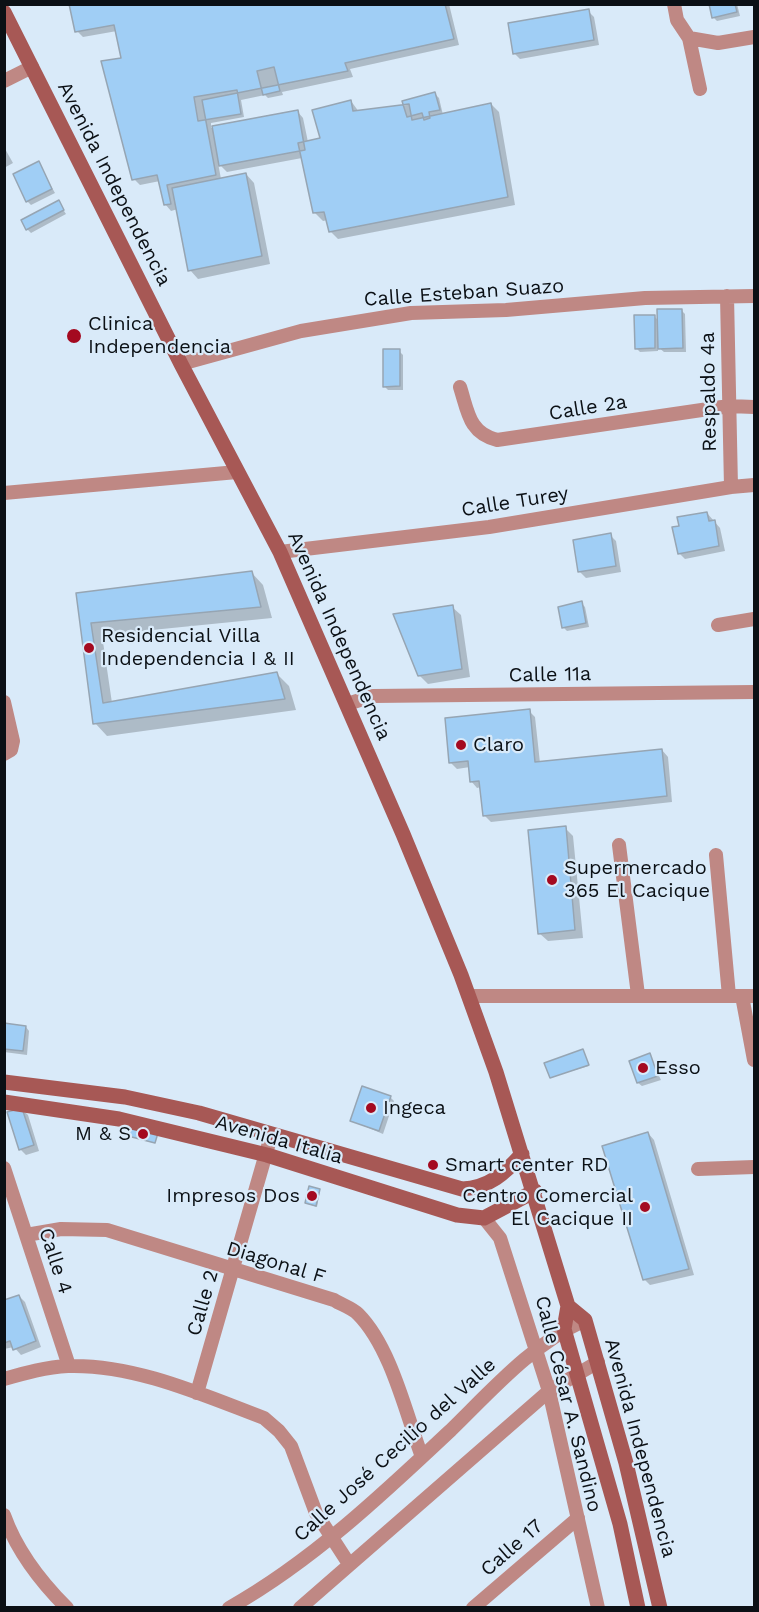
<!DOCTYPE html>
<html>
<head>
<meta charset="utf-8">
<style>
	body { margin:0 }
	#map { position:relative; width:759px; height:1612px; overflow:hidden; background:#d9eaf9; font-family:"Work Sans",sans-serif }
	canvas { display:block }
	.frame { position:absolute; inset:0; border:6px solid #0b1015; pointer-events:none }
</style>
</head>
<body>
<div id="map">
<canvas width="759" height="1612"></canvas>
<div class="frame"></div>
</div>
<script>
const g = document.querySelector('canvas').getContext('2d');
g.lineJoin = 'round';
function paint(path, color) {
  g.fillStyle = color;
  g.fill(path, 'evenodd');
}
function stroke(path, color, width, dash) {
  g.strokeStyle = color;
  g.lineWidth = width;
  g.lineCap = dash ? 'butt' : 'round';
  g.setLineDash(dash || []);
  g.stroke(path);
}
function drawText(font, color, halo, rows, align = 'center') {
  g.font = font + ' "Work Sans",sans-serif';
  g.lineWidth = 4.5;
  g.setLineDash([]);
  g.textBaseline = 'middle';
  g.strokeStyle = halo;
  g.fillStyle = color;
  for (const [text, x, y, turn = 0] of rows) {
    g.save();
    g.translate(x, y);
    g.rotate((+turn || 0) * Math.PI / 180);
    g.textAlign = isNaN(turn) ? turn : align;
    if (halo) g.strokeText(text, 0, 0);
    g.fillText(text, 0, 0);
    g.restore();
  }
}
paint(new Path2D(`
	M71,4H449L459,45L350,69L353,77L282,92L283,95L268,98L265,95L241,100L244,117L211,123V128L297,111L303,118L308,142L322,139L351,101L359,112L407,105L435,94L439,98L443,115L491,104L499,112L515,205L338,239L330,231L328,220L323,221L315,213L302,158L227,172L218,163L221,179L246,174L254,183L270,264L198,279L190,270L178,209L171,211L165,204L160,181L140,185L134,179L123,59L117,31L83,37L77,31Z
	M710,4H737L740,16L717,21L713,17Z
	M588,11L594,17L599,45L520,59L514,53Z
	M4,147L13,163L4,168Z
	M38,163L55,193L31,205L27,201Z
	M58,202L66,214L31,233L27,229Z
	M681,310L685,314L686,352H664L658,347V351L640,352L636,348L654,316L659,321Z
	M399,351L403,355V390H388L384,386Z
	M707,513L720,528L725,551L685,559L679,553L681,528Z
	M610,535L616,541L621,572L586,578L579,571Z
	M251,572L263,585L272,618L102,635L112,703L277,674L289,686L296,710L107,736L95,723L78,594Z
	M581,603L585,607L589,627L567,631L563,627Z
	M452,607L461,615L470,677L428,684L419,675Z
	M529,711L535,717L540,763L662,750L668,757L672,802L491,822L484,815L481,787L477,788L471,781L470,767L457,769L451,763Z
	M565,828L573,836L583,938L548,941L539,933Z
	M4,1025L26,1027L29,1031L27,1055L4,1052Z
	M583,1051L589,1066L551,1077Z
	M649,1055L661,1080L642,1086L638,1083Z
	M390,1097L394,1101L383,1134L352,1121Z
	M22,1109L28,1115L39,1151L26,1155L20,1149Z
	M648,1133L654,1140L694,1275L650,1285L644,1279Z
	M320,1190L317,1207L308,1204L306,1203Z
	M19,1296L25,1302L41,1347L21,1355L14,1347L4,1349V1302Z`), '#0003');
const building = new Path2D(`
	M69,4H445L454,39L345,63L348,71L202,100L216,175L167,185L171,204L164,205L157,175L132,180L101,61L121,58L114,25L75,32Z
	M709,4H735L737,12L712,18Z
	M589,9L594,40L513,54L508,23Z
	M274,67L280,91L263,95L257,71Z
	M237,90L241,114L198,121L194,97Z
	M435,92L440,110L429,112L430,118L424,120L422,113L407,117L402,101Z
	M351,100L353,111L409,104L412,120L491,103L508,197L329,232L324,212L313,213L298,143L320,138L312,110Z
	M298,110L305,150L219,166L212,126Z
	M39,161L52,189L26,202L13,174Z
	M246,173L262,256L188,271L172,188Z
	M59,200L64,210L26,230L21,220Z
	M657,309H682L683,348L658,349Z
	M634,315H655V348L635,349Z
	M383,349H400V386L383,387Z
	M707,512L709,521L715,520L719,546L678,554L672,527L679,526L677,517Z
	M611,533L616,566L578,572L573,540Z
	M252,571L261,607L91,623L103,703L277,672L285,699L93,724L76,593Z
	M582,601L586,623L562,628L558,607Z
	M453,605L462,669L418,676L393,614Z
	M530,709L535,762L662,749L667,796L483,816L479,781L470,782L468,761L449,763L445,718Z
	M566,826L575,930L538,934L528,830Z
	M4,1023L26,1026L23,1051L4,1049Z
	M583,1049L589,1065L550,1078L544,1063Z
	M650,1053L658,1076L637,1083L629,1061Z
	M362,1086L391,1096L379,1131L350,1121Z
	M22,1108L34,1145L19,1150L7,1112Z
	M131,1126L158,1133L155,1143L128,1136Z
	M648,1132L689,1269L643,1280L602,1146Z
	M309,1186L320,1189L316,1206L305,1203Z
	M19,1295L36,1341L13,1350L10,1341L4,1343V1300Z`);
paint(building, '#a0cef5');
stroke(building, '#96a5b3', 1.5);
stroke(new Path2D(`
	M674,4L677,20L689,38L700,89
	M689,38L718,43L754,37
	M4,81L32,67
	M727,296L731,487
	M181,364L301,331L411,313L506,310L645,298L754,296
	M460,387C468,412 469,433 497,440L729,406L754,407
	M4,493L237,472
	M280,552L489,527L731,487L754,485
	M718,625L754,619
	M4,702L13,741L11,750L4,754
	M347,704L373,696L754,692
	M619,845L638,995
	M716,855L729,996
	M469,996H754
	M742,996L754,1060
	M4,1168L69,1366
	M698,1169L754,1167
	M484,1218L500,1238L549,1391L598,1608
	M26,1235L61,1229L107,1230L334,1300C342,1305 352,1308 358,1314C391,1347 406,1414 422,1457
	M4,1379C25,1373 46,1367 68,1366C135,1364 203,1395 264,1418L279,1431L291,1446L316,1513L349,1564
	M197,1393L271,1136
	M4,1515C16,1549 41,1582 67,1608
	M229,1608C311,1562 383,1494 451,1430C492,1390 532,1344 585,1320
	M300,1608L549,1391L598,1362
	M473,1608L578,1518`), '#bf8884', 14);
stroke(new Path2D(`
	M4,12L181,364L280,552L403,834L461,975L496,1072L568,1306L564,1329L620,1524L638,1608
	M4,1082L125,1097L199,1113L462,1189C489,1188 505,1173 522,1154
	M4,1102L119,1119L267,1155L457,1215L484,1218L535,1191
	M568,1306L585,1320L626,1463L660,1608`), '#a75855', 15);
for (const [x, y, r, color] of [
	[74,336,8,"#a40a20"],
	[89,648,6,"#a40a20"],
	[461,745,6,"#a40a20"],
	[552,880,6,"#a40a20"],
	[643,1068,6,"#a40a20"],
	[371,1108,6,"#a40a20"],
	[143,1134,6,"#a40a20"],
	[433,1165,6,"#a40a20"],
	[312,1196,6,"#a40a20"],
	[645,1207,6,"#a40a20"]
]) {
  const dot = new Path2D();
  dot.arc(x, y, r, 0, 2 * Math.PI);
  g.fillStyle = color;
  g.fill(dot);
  stroke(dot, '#d9eaf9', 2);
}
drawText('20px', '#0b1015', '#d9eaf9', [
	["Avenida Independencia",114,184,63],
	["Calle Esteban Suazo",464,293,-4],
	["Respaldo 4a",709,392,-91],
	["Calle 2a",588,408,-9],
	["Calle Turey",515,502,-9],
	["Avenida Independencia",339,636,66],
	["Calle 11a",550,675,-1],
	["Avenida Italia",279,1140,16],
	["Calle 4",55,1261,72],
	["Diagonal F",276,1263,17],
	["Calle 2",203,1303,-74],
	["Calle César A. Sandino",568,1404,76],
	["Avenida Independencia",640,1448,75],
	["Calle José Cecilio del Valle",395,1450,-42],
	["Calle 17",512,1548,-41]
]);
drawText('20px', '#0b1015', '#d9eaf9', [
	["Clinica",88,324],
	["Independencia",88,347],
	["Residencial Villa",101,636],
	["Independencia I & II",101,659],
	["Claro",473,745],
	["Supermercado",564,868],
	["365 El Cacique",564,891],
	["Esso",655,1068],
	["Ingeca",383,1108],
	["M & S",131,1134,"right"],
	["Smart center RD",445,1165],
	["Impresos Dos",300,1196,"right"],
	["Centro Comercial",633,1196,"right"],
	["El Cacique II",633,1219,"right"]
], 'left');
</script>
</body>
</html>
